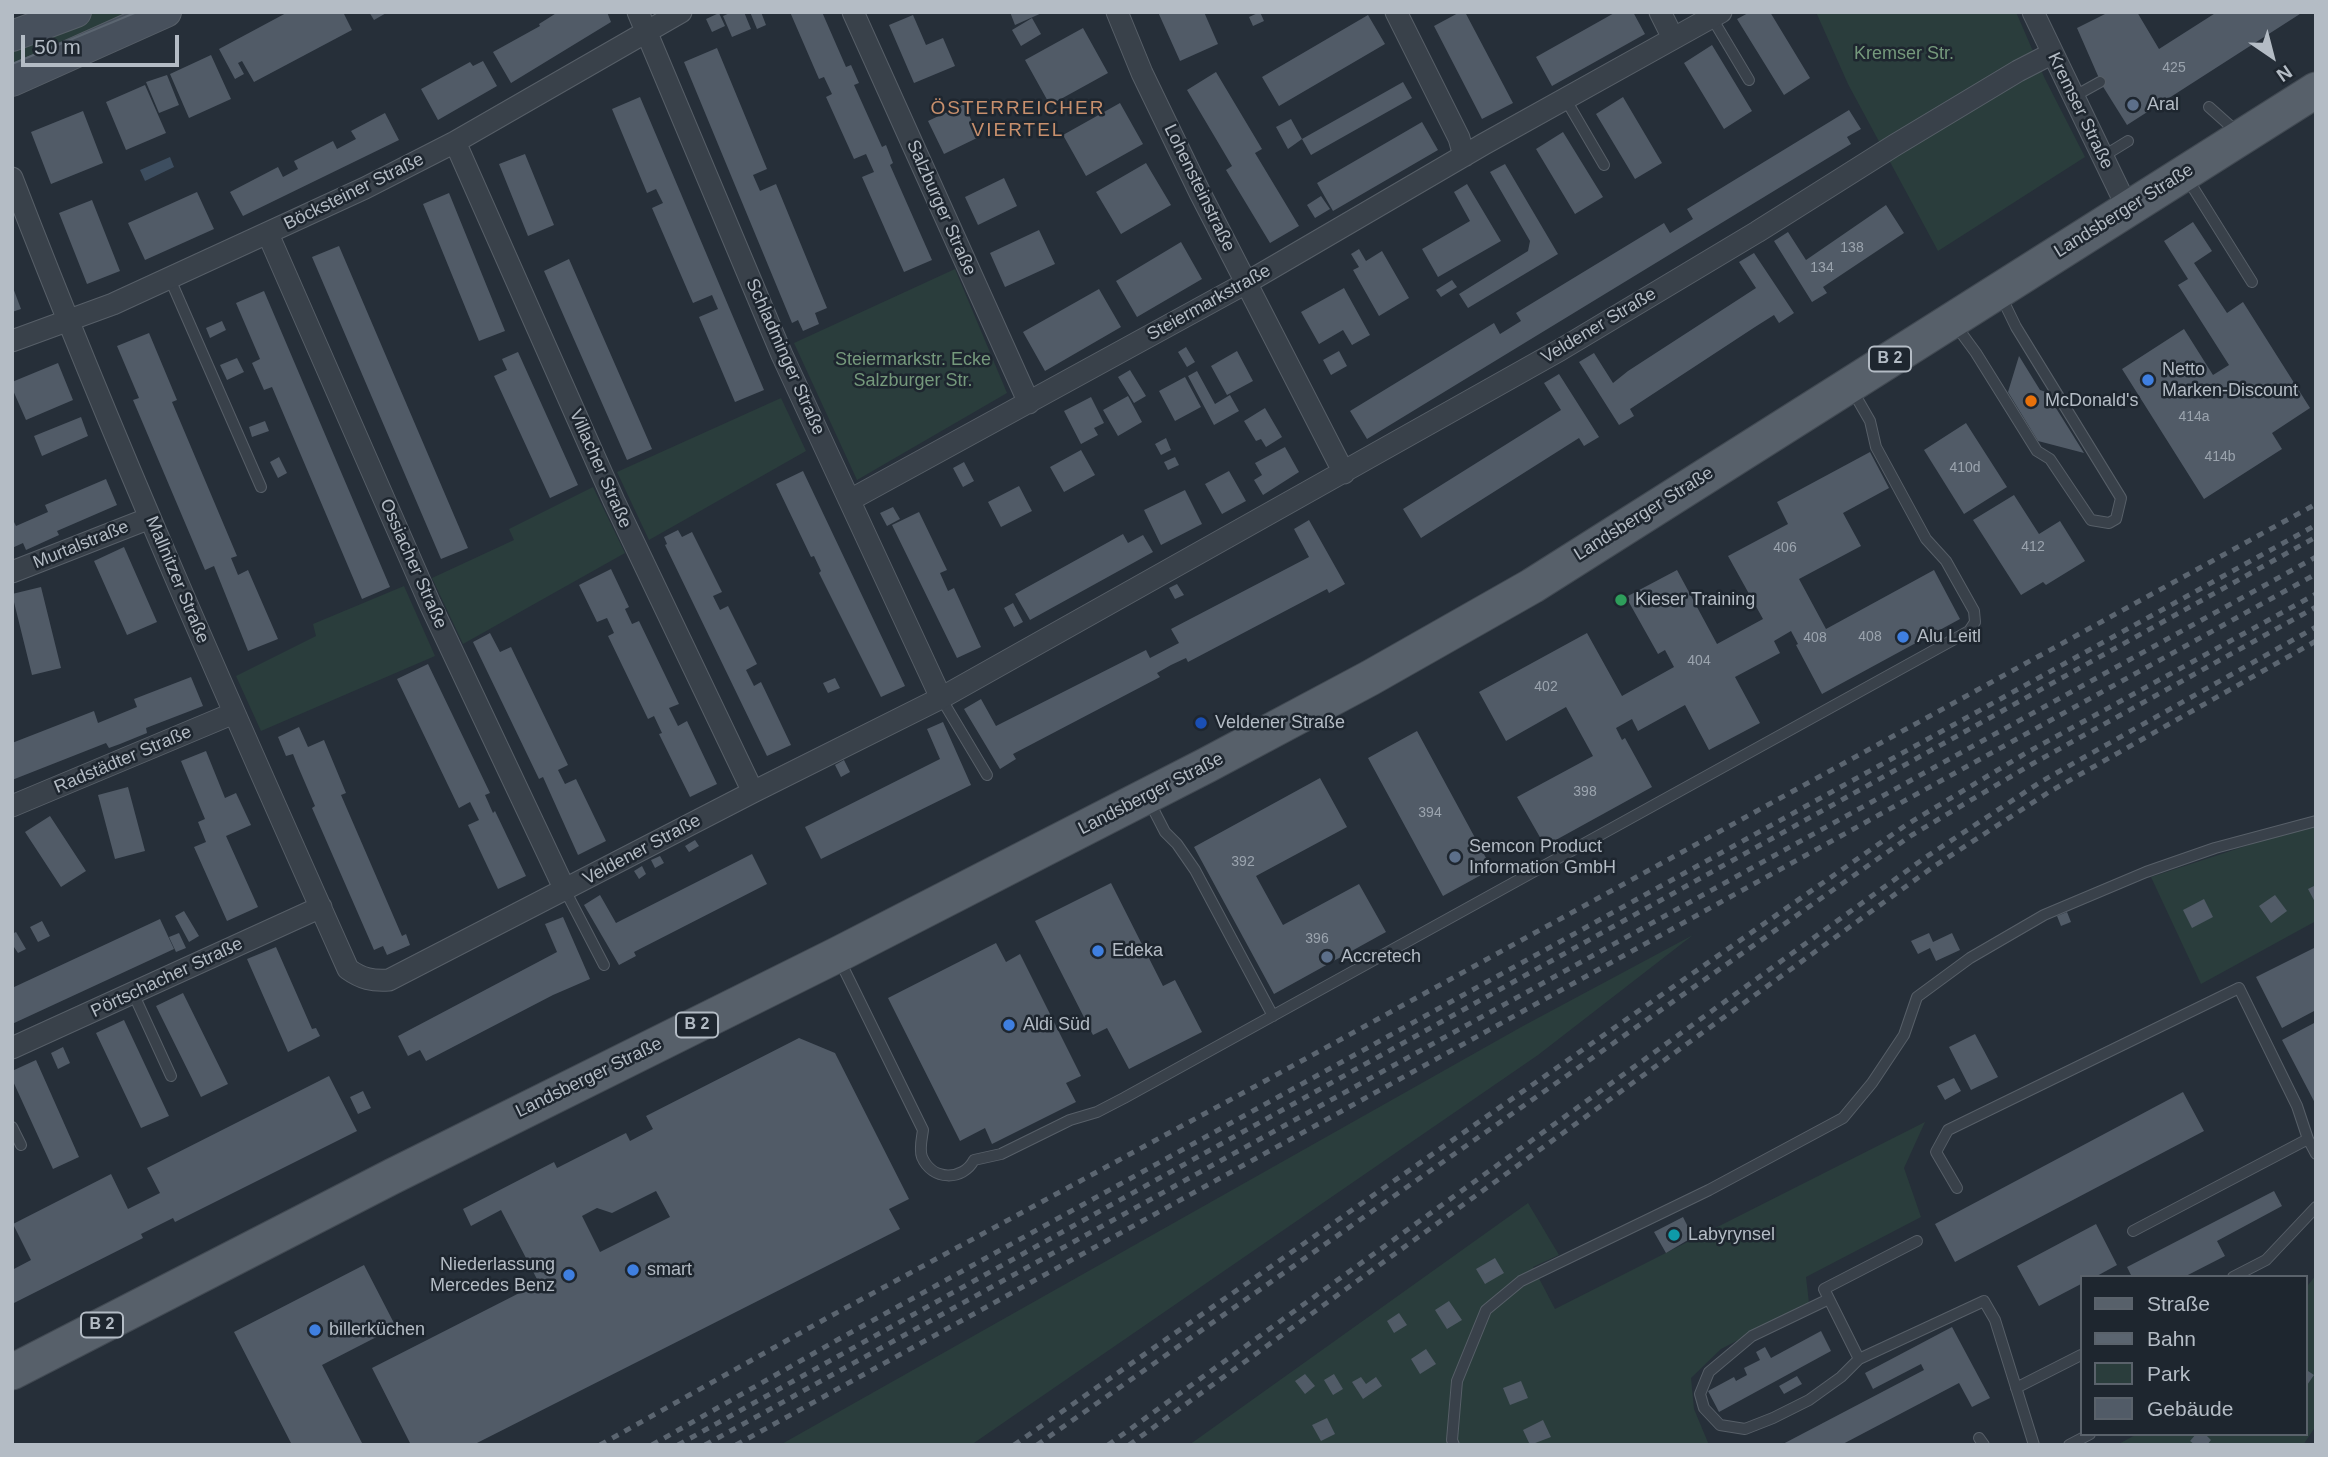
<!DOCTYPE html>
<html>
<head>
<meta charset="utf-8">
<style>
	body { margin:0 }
	#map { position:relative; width:2328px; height:1457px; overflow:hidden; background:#262f39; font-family:Helvetica,sans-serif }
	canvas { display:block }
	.frame { position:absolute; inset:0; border:14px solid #b4bcc5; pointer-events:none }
	.legend { position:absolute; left:2080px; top:1275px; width:228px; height:161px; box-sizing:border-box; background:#1e262f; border:2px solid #5a626b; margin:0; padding:9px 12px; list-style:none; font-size:21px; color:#b4bcc5 }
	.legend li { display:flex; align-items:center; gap:14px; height:35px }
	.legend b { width:35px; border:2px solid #5a626b }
	.north { position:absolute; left:2237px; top:21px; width:70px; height:70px; -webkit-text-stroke:5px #1e262f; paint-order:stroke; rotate:145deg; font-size:19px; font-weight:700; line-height:28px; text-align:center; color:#b4bcc5 }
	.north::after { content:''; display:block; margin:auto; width:24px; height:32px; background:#b4bcc5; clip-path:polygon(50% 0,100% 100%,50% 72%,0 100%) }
	.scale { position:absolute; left:21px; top:35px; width:158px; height:32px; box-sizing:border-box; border:4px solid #b4bcc5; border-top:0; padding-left:9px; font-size:21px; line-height:24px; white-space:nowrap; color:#b4bcc5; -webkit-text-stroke:5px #1e262f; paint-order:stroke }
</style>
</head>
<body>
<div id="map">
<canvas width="2328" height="1457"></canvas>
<div class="frame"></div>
<ul class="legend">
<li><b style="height:9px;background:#57606a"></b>Straße</li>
<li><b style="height:9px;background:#5b6570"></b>Bahn</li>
<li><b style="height:19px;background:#2a3d3c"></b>Park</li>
<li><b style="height:19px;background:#515b67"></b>Gebäude</li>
</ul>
<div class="north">N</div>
<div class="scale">50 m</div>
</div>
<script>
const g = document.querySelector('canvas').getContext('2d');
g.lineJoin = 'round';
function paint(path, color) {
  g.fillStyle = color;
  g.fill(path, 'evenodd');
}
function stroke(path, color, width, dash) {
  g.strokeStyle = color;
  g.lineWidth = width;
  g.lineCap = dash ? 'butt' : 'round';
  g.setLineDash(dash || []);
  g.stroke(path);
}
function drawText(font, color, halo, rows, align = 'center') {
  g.font = font + ' Helvetica,sans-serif';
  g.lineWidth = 5;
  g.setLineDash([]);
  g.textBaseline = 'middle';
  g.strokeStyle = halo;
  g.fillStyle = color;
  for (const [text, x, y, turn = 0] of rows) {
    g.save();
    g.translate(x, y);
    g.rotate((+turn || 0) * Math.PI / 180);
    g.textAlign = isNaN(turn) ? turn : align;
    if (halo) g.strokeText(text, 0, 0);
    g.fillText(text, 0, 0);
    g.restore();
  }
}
paint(new Path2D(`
	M97,12H148L12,75V43Z
	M1816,12H2016L2045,79L2085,157L1938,251L1848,84Z
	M955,269L1007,393L857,480L794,343Z
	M781,398L806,451L649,540L617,472Z
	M593,487L625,553L463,644L432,578L514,540L509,529Z
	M404,586L435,656L261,731L236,676L316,636L313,624Z
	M2316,823V921L2201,984L2151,877Z
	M1693,935L1538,1055L971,1445H780L1523,1026Z
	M1925,1122L1904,1168L1921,1217L1806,1277L1809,1303L1721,1349L1691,1378L1694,1409L1709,1445H1189L1528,1203L1559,1255L1533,1267L1555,1309Z
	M2316,1275V1426L2303,1445H2117L2137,1434H2305V1289Z`), '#2a3d3c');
paint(new Path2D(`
	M170,157L174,167L145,181L140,170Z`), '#3d4e60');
paint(new Path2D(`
	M288,12H343L352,30L254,82L242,61L238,63L244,74L235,79L219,49Z
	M369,12H388L374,20Z
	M558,12H607L611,22L511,83L493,52L540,26L539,24Z
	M732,12H744L751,29L732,37L723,16Z
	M750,12H761L766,25L757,29Z
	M790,12H822L846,67L851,65L859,83L854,85L882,147L886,145L893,163L890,165L932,260L904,272L862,177L874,172L866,154L854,159L826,97L832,94L824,77L819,79Z
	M1010,12H1044L1015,25Z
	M1158,12H1204L1218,44L1180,61Z
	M1260,12L1264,21L1253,26L1249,17Z
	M1460,12H1465L1513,103L1482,119L1434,26Z
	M1616,12H1633L1645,34L1552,86L1536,57Z
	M1750,12H1770L1810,78L1784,95L1737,19Z
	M2109,12H2137L2159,49L2217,12H2303L2127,125L2102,85L2077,28Z
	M719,13L725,26L712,32L706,19Z
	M913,15L926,45L943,38L955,66L914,83L889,25Z
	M1368,15L1385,44L1279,106L1262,77Z
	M1032,18L1041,34L1021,46L1012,30Z
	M1083,28L1108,73L1050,105L1025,60Z
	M1712,45L1752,111L1724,129L1684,63Z
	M717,48L767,169L753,175L760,191L776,184L827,308L815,313L819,324L803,331L798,320L792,323L684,62Z
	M211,55L231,99L189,118L170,74Z
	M483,61L497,86L438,120L421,89L470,62L473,66Z
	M1216,72L1262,149L1255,153L1299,226L1270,243L1226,170L1232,166L1187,90Z
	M167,75L179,105L159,113L146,82Z
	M1403,82L1412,98L1311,155L1302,139Z
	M145,85L166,133L126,150L106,102Z
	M640,97L764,390L735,402L699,317L718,309L712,295L693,303L652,208L663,203L656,189L647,193L612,109Z
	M1623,97L1662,163L1635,179L1596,114Z
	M1120,103L1143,144L1086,176L1063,135Z
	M964,104L979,137L944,154L928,121Z
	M1849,110L1861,129L1847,137L1851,144L1367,439L1350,411L1494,323L1500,334L1521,321L1516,313L1664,223L1670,233L1693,219L1687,209Z
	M83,111L103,163L51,184L31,132Z
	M385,113L399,140L243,216L230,192L278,167L283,177L298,169L294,161L333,141L337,149L356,139L351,131Z
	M1291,119L1302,139L1288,149L1276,127Z
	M1422,122L1438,150L1333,211L1317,183Z
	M1563,132L1603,197L1575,214L1536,149Z
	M525,154L554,225L528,236L499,164Z
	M1146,163L1171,205L1121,234L1096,192Z
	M1505,164L1558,254L1468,308L1459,294L1528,251L1530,241L1490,172Z
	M1004,178L1017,206L978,225L965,197Z
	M1467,184L1501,241L1438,277L1422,249L1470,221L1454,192Z
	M197,192L214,229L145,260L128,223Z
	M449,193L505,331L479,341L423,204Z
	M1321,196L1330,209L1315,218L1307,205Z
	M92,200L120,271L87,284L59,213Z
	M1886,205L1904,233L1823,287L1827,293L1812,302L1774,241L1788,232L1806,260Z
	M2193,222L2212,251L2194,263L2227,313L2243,302L2310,408L2272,433L2282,449L2204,499L2122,369L2184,329L2213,375L2229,365L2178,285L2188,279L2164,241Z
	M1039,230L1055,264L1005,287L990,253Z
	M1181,242L1202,279L1137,317L1116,281Z
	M339,246L468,548L441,559L312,257Z
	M1359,249L1366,261L1382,251L1409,298L1379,316L1353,270L1359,267L1351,254Z
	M1754,253L1794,313L1779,323L1774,315L1755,327L1630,409L1634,416L1619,425L1579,362L1594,353L1613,383L1628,371L1756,288L1739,262Z
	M569,259L652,449L627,460L544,271Z
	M1452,280L1457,287L1441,297L1436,290Z
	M12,285L21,309L12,312Z
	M1344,288L1370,335L1352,345L1343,330L1319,344L1301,312Z
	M1099,289L1121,327L1045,371L1023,332Z
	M264,291L390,587L362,599L272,387L264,390L252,363L260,359L236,303Z
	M222,321L226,330L210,338L206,328Z
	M149,333L177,400L172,402L237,556L231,558L238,575L248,570L278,639L248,651L214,566L205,570L133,400L139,398L117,346Z
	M1186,347L1195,362L1187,367L1178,352Z
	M1237,351L1253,381L1227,395L1211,366Z
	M1339,351L1347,366L1331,375L1323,360Z
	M518,352L578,485L550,498L494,376L507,370L502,359Z
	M2019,356L2040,390L2046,392L2084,453L2038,441L2008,392Z
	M237,358L244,372L227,380L220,365Z
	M58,363L73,400L26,420L12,388V382Z
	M1130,370L1146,396L1134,403L1118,377Z
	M1197,371L1215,404L1230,395L1239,411L1214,425L1188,376Z
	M1559,374L1599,437L1584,446L1579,438L1421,538L1403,509L1561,410L1544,383Z
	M1185,377L1201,407L1175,421L1159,391Z
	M1128,396L1142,422L1118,436L1103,410Z
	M1091,397L1104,423L1094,428L1098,435L1081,444L1064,411Z
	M1265,408L1282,437L1266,447L1261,439L1256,441L1244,421Z
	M81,417L88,436L42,456L34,436Z
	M265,421L269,431L252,437L249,427Z
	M1966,423L2007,487L1964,514L1924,450Z
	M1166,438L1171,450L1161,455L1155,444Z
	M1285,447L1299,472L1263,495L1254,480L1262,475L1255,463Z
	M1081,450L1095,475L1064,492L1050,467Z
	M1870,452L1889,488L1843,513L1861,546L1799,579L1826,629L1934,570L1960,619L1822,694L1796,645L1798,644L1791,631L1774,641L1780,653L1735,677L1760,723L1709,750L1685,705L1638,731L1632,719L1616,728L1622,740L1625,738L1652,787L1545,846L1517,797L1593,756L1566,707L1506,741L1479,692L1587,633L1622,696L1674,667L1665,650L1658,654L1626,597L1677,570L1717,644L1763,619L1728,556L1788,524L1777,502Z
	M279,457L287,473L278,478L270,462Z
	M1175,457L1179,465L1168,470L1164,462Z
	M964,462L974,481L963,487L953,468Z
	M803,471L905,686L881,697L819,573L821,571L814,556L811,557L776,484Z
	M1229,471L1246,501L1222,514L1205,484Z
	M106,479L117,505L57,531L59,535L26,550L23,543L12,548V518L16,526L48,512L45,505Z
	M1019,486L1032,511L1001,527L988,502Z
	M1185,490L1202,524L1161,545L1144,510Z
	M2014,495L2039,534L2060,521L2085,561L2046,585L2043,582L2021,595L1973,520Z
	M893,507L900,519L887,526L880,513Z
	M919,512L947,570L940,573L948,591L954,588L981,647L957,658L892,525Z
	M1309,520L1345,584L1329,593L1327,589L1188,662L1186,658L1171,665L1157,673L1160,677L1013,754L1016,759L1000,769L964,709L981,699L996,726L1146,650L1150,658L1179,643L1171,629L1309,557L1294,529Z
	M678,530L682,537L692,532L722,592L713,596L720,610L728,606L757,664L746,670L754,686L761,682L791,745L767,756L665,545L667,544L664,537Z
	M1123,534L1128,543L1143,535L1153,552L1030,620L1015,594Z
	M124,547L157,622L127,635L94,561Z
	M611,569L629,607L625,609L632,624L639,621L679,704L669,708L678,726L687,721L717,784L690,797L659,734L662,733L654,716L648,719L608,636L614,633L607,618L597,622L579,585Z
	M1177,584L1184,595L1175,599L1169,588Z
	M41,587L61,668L32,675L12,594Z
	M1013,603L1023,622L1014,627L1004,608Z
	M490,633L500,652L511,647L568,765L558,770L565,784L576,779L606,841L578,855L543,777L539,779L473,642Z
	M428,664L490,793L485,795L493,813L495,811L526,876L498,889L468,825L479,820L470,802L459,808L397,679Z
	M191,677L203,706L146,728L147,733L120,744L109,748L106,743L12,780V743L94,711L98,723L137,707L134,699Z
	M835,678L840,688L828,693L823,683Z
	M943,722L971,785L821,859L805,827L940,759L927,729Z
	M299,727L308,747L324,740L346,793L341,795L402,936L406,934L410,945L387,955L383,946L374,950L312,808L315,806L297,764L293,754L286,756L278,737Z
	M1417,731L1492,869L1443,896L1368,758Z
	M206,751L225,798L236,793L251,825L226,836L258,907L227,921L194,847L206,842L198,822L205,819L181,761Z
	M844,760L850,772L841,777L835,765Z
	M1320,778L1347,827L1256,876L1283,925L1359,884L1386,932L1274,994L1194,847Z
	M128,787L145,851L115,859L98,795Z
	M50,816L86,871L61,887L25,832Z
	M695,840L699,846L689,852L685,846Z
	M752,854L767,884L634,952L636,956L619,965L584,905L600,895L616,923Z
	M660,856L664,863L655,868L651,860Z
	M642,866L646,874L639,879L634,871Z
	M1111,883L1163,986L1175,980L1202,1032L1129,1069L1107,1028L1093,1035L1035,921Z
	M2316,885V904L2308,889Z
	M2275,895L2287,911L2271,923L2259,906Z
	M2204,899L2213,917L2192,928L2183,910Z
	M184,911L199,936L189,942L175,916Z
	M2067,912L2071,922L2061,926L2057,916Z
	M563,917L590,979L553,995L426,1061L420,1050L408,1056L398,1036L557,952L545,924Z
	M160,919L174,949L12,1024V988Z
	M42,921L50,936L38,942L30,927Z
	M16,932L26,949L18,953L12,944V934Z
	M179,933L186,948L176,952L169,937Z
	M1929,933L1933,942L1952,933L1960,950L1936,961L1930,948L1918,954L1911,941Z
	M996,943L1006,962L1020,954L1081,1076L1066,1083L1076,1102L992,1144L985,1128L960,1141L888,998Z
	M276,947L312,1029L316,1028L320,1036L288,1052L247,959Z
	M2316,947V1010L2282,1028L2256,977Z
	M183,993L228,1084L201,1097L156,1006Z
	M124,1020L169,1116L141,1128L96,1033Z
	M2316,1022V1105L2282,1040Z
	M1975,1034L1998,1077L1971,1090L1949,1047Z
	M799,1038L835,1053L909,1199L889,1209L900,1229L473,1445H411L372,1368L539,1283L501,1210L471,1226L463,1209L554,1162L557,1168L626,1133L630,1141L653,1129L646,1116ZM656,1191L670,1217L600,1252L582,1216L597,1208L612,1213Z
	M63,1047L70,1063L58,1069L51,1053Z
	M36,1060L79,1157L53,1169L12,1079V1071Z
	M329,1076L357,1131L175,1222L173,1218L141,1234L143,1238L12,1304V1270L31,1260L13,1224L111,1174L128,1209L160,1193L147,1168Z
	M1954,1078L1961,1091L1945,1100L1937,1086Z
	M363,1091L371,1108L358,1114L350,1097Z
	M2183,1092L2204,1131L1955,1262L1935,1224Z
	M2274,1191L2282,1206L2217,1241L2225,1256L2184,1277H2132L2127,1267Z
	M1683,1217L1693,1237L1666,1253L1654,1232Z
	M2096,1224L2117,1265L2095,1277H2081V1284L2039,1306L2017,1266Z
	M1495,1258L1504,1273L1485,1284L1476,1269Z
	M364,1265L396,1327L322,1365L363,1445H292L234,1332Z
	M1449,1301L1462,1320L1447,1329L1435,1310Z
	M1399,1313L1407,1325L1394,1333L1387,1321Z
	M1952,1327L1990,1398L1972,1407L1959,1383L1841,1445H1781L1924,1370L1921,1364L1873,1389L1865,1373Z
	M1821,1331L1831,1351L1719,1412L1708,1391L1734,1377L1736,1381L1747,1375L1744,1368L1760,1360L1756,1352L1765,1347L1771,1358Z
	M1426,1349L1436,1364L1420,1374L1411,1359Z
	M2305,1369L2314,1375L2305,1388Z
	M1305,1374L1315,1386L1305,1394L1295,1381Z
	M1334,1374L1343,1389L1333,1395L1324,1380Z
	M1797,1376L1802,1384L1784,1394L1779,1386Z
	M1361,1377L1366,1384L1376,1377L1382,1386L1363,1399L1352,1382Z
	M1521,1381L1528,1398L1510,1405L1503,1388Z
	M1327,1418L1335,1434L1321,1441L1312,1425Z
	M1543,1420L1551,1437L1530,1445L1523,1430Z
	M2196,1434H2205L2211,1440L2207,1445H2195L2190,1441Z`), '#515b67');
const lane = new Path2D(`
	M1712,18L1749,80
	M2073,97L2100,82
	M1566,100L1604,165
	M2209,107L2237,132
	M2102,157L2128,141
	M2187,178L2252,282
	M170,279L261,487
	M1954,323L1976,353L2037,451L2050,459L2091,520L2109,523L2116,519L2121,498L2016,327L2000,294
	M941,698L987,775
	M1148,799L1165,832L1177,844L1195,870L1273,1016
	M565,890L604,965
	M839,959L923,1130C922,1138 919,1149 922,1157C932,1181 963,1181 974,1160L1001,1154L1070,1120L1097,1112L1124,1098L1969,631L1975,622L1974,611L1946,561L1926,539L1876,447L1870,421L1851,388
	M133,993L171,1076
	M12,1127L21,1145
	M1957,1188L1936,1152L1948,1130L2239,988L2297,1106L2308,1139
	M2133,1231L2308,1139L2316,1154
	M1917,1241L1824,1289L1859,1359L1984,1301L1995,1320L2034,1445
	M2233,1277L2266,1260L2316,1207
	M1829,1299L1752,1336L1709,1372L1700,1394L1704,1408L1720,1425L1745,1429L1773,1418L1809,1400L1841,1377L1859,1359
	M2016,1388L2081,1355
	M1979,1438L1984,1445
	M1454,1445L1452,1440L1457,1381L1486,1310L1521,1281L1709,1190L1843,1118L1872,1083L1904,1035L1917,997L1970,958L2044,915L2146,872L2215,848L2316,821
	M2069,1445L2090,1434`);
const street = new Path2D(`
	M638,12L782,355L941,698
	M853,12L1029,403
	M1117,12L1142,73L1200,193L1344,473
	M1396,12L1459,138L1464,156
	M1660,12L1673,38
	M2033,12L2128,209
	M455,142L614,501L753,792
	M12,178C115,446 231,707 348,969C362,979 372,981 389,980L753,792L941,698L1560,350L1757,232L1895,145L2018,71L2051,54
	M268,234L430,604L565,890
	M12,341L113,304L365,188L455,142L681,12
	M850,500L1246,283L1484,144L1721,12
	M12,572L150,518
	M12,806L234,713
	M12,1048L321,907`);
const secondary = new Path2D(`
	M12,36L76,12
	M12,81L166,12`);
const primary = new Path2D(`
	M12,1372L393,1176L837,955L1207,765L1370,678L1532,586L2316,90`);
stroke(lane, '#575f68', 12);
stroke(street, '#575f68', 23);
stroke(secondary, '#575f68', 32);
stroke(primary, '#424a53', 37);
stroke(lane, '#39414a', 10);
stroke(street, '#39414a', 21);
stroke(secondary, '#47505c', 30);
stroke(primary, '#57606a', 35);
stroke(new Path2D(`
	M12,64L137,12`), '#5b6570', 2);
stroke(new Path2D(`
	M600,1445L827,1318L1265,1081L2316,504
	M652,1445L839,1339L2316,525
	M678,1445L2316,537
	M705,1445L2316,557
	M736,1445L2316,574
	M1014,1445L1906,825L2026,753L2316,594
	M1037,1445L1912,835L2032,764L2316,607
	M1108,1445L1926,857L2042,781L2316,627
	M1129,1445L1933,867L2049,792L2316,641`), '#5b6570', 5, [7, 7]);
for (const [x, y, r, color] of [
	[2133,105,7,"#5c6f8a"],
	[2148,380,7,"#3f7fe0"],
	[2031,401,7,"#e8710a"],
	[1621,600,7,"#2e9e5b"],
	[1903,637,7,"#3f7fe0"],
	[1201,723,7,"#1a4fb4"],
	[1455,857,7,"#5c6f8a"],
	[1098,951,7,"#3f7fe0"],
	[1327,957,7,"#5c6f8a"],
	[1009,1025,7,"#3f7fe0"],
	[1674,1235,7,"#0f9aa8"],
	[633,1270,7,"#3f7fe0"],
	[569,1275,7,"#3f7fe0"],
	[315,1330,7,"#3f7fe0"]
]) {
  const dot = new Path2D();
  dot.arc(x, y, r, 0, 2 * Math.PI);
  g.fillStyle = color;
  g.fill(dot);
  stroke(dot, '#1e262f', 2.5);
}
drawText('14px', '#9ba4ae', null, [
	["425",2174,68],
	["138",1852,248],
	["134",1822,268],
	["414a",2194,417],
	["414b",2220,457],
	["410d",1965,468],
	["412",2033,547],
	["406",1785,548],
	["408",1870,637],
	["408",1815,638],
	["404",1699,661],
	["402",1546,687],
	["398",1585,792],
	["394",1430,813],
	["392",1243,862],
	["396",1317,939]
]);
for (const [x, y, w] of [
	[1890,359,42],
	[697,1025,42],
	[102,1325,42]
]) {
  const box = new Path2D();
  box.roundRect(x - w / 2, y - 12.5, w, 25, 5);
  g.fillStyle = '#1e262f';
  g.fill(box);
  stroke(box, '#b4bcc5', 2);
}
drawText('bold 16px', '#b4bcc5', null, [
	["B 2",1890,359],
	["B 2",697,1025],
	["B 2",102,1325]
]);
drawText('18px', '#75997c', '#1e262f', [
	["Kremser Str.",1904,54],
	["Steiermarkstr. Ecke",913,360],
	["Salzburger Str.",913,381]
]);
drawText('18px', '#b4bcc5', '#1e262f', [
	["Aral",2147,105],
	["Netto",2162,370],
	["Marken-Discount",2162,391],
	["McDonald's",2045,401],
	["Kieser Training",1635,600],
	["Alu Leitl",1917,637],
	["Veldener Straße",1215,723],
	["Semcon Product",1469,847],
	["Information GmbH",1469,868],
	["Edeka",1112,951],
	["Accretech",1341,957],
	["Aldi Süd",1023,1025],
	["Labyrynsel",1688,1235],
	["Niederlassung",555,1265,"right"],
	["Mercedes Benz",555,1286,"right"],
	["smart",647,1270],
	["billerküchen",329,1330]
], 'left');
drawText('18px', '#b4bcc5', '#1e262f', [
	["Kremser Straße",2080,111,64],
	["Lohensteinstraße",1199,188,64],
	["Böcksteiner Straße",354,192,-26],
	["Salzburger Straße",941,208,66],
	["Landsberger Straße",2124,211,-32],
	["Steiermarkstraße",1209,303,-29],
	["Veldener Straße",1599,326,-31],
	["Schladminger Straße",785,357,66],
	["Villacher Straße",600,469,66],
	["Landsberger Straße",1644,514,-32],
	["Murtalstraße",81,545,-22],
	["Ossiacher Straße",413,564,66],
	["Mallnitzer Straße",177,580,67],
	["Radstädter Straße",123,760,-23],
	["Landsberger Straße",1151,794,-27],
	["Veldener Straße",642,850,-28],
	["Pörtschacher Straße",167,978,-25],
	["Landsberger Straße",589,1078,-26]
]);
g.letterSpacing = '2px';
drawText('19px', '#c8906d', '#1e262f', [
	["ÖSTERREICHER",1018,109],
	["VIERTEL",1018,131]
]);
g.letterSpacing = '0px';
</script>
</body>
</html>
